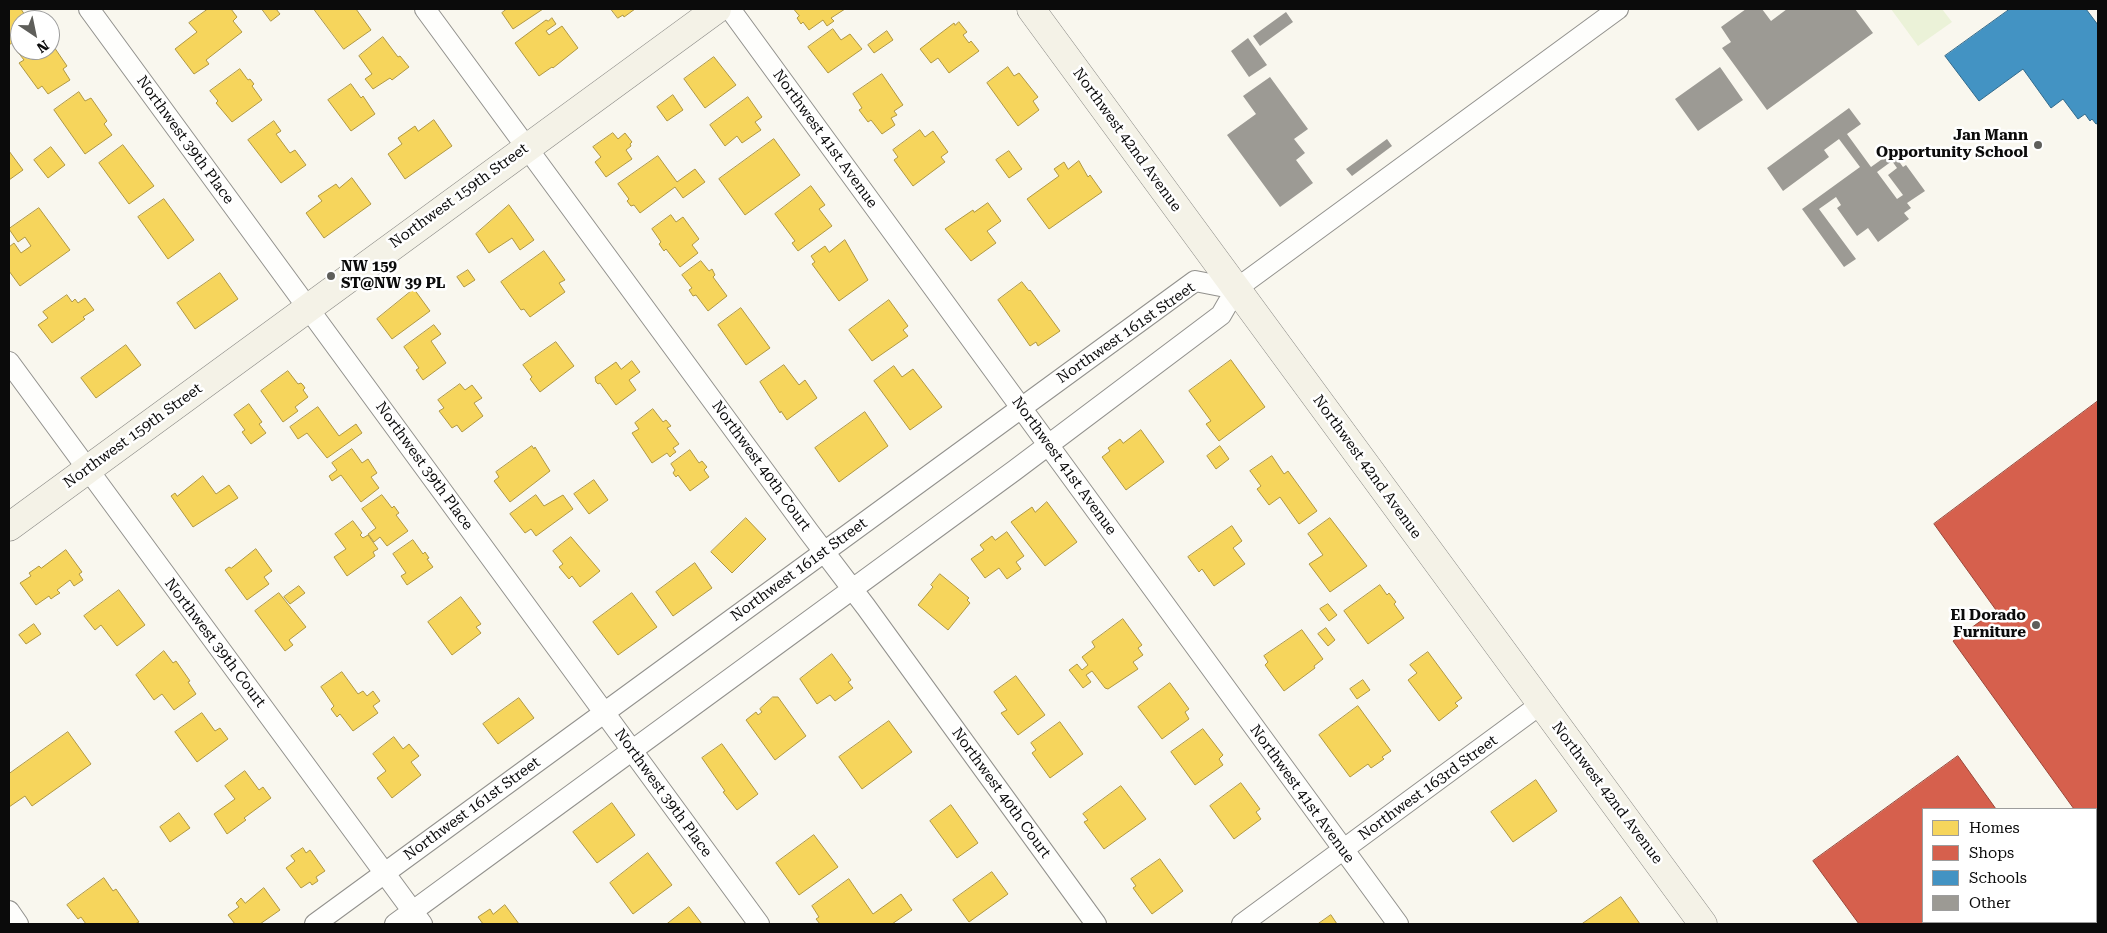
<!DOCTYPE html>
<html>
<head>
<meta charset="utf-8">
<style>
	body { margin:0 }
	#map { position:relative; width:2107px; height:933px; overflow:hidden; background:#f9f7ee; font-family:"Roboto Serif",serif }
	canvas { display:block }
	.frame { position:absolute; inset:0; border:10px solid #0b0b0b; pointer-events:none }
	.legend { position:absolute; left:1922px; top:808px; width:175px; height:115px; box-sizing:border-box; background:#fff; border:1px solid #9d9d9d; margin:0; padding:6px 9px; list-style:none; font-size:15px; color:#0b0b0b }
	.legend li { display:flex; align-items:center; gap:10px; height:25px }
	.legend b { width:25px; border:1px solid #9d9d9d }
	.north { position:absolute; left:10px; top:10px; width:50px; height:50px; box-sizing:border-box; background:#fff; border:1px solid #9d9d9d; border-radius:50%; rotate:146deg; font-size:14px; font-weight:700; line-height:20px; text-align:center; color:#0b0b0b }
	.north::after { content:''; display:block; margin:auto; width:18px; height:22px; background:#5e5e5a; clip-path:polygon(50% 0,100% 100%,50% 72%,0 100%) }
</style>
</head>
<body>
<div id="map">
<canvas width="2107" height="933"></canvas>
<div class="frame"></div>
<ul class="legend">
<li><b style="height:14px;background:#f6d55c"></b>Homes</li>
<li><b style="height:14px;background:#d6604d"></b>Shops</li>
<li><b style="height:14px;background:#4393c3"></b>Schools</li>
<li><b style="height:14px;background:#9c9a94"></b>Other</li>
</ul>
<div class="north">N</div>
</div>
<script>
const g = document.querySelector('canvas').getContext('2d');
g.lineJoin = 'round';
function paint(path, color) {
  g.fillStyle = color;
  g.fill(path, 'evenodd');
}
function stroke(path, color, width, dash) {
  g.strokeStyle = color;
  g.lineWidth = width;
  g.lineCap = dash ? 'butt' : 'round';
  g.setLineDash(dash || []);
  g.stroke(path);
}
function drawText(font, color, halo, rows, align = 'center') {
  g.font = font + ' "Roboto Serif",serif';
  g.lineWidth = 5;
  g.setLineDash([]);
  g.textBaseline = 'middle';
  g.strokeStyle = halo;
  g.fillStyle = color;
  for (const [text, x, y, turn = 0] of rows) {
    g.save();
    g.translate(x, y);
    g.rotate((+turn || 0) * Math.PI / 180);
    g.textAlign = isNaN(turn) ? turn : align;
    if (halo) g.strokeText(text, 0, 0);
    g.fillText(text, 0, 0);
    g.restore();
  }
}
paint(new Path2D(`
	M1891,9H1942L1952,22L1918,46Z`), '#ebf2d8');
const homes = new Path2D(`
	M9,9H21L28,20H20V37L9,45Z
	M208,9H231L237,17L233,21L242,32L206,60L209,64L194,74L175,49L197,32L189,23Z
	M262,9H276L280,14L271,21Z
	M314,9H356L371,30L344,49Z
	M507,9H543L513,29L502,13Z
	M611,9H635L624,17L623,15L618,18Z
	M794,9H845L831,18L834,21L827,26L823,20L809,30L803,22L801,24L797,18L799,16Z
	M552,18L556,24L546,31L549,35L562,26L578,48L553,68L552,67L539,76L515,43L546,20L548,21Z
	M959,22L967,32L963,35L969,43L971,41L979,51L949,73L938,58L931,63L920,49L954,23L955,25Z
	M833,29L841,40L850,34L862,49L828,73L808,47Z
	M887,31L893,40L874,53L868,45Z
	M383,37L398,57L400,56L409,67L392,80L390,78L373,89L365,79L372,74L359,56Z
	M52,44L67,66L63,69L70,80L48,94L42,86L38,89L19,63L24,60L17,51L20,49L50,50Z
	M714,57L736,85L705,108L684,79Z
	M1008,67L1014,76L1019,73L1038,97L1033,101L1039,110L1018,126L987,83Z
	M240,69L248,80L250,79L254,84L252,86L262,100L232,122L216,103L218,101L210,91Z
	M882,74L903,105L894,111L897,115L891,118L895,125L882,134L871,120L868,122L859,110L862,108L853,94Z
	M351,84L361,98L363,96L375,114L351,131L328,100Z
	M79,92L85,101L91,98L107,121L104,124L112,135L85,154L54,110Z
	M673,95L683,110L667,121L657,107Z
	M748,97L762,117L755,122L761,130L742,143L737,136L725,146L710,125Z
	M434,120L452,146L405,179L388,154L402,144L398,138L415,126L418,131Z
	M274,121L281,131L276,134L290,153L295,150L306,165L281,183L248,140Z
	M920,130L925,137L933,131L948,152L941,157L945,162L913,186L894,160L898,157L893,150Z
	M613,133L618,139L625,133L632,142L630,144L631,146L626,150L632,159L606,177L595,162L601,157L593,147Z
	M774,139L800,175L745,215L719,179Z
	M123,145L154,186L129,204L99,163Z
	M51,147L65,165L48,178L34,160Z
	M9,151L23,170L9,180Z
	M1009,151L1022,169L1009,178L996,160Z
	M658,156L677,182L695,169L705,182L683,198L675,187L640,213L634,205L631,206L627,201L629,199L618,184Z
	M1079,161L1088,177L1090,175L1102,192L1049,229L1027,199L1059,176L1054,169L1064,162L1068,169Z
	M352,178L371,204L324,238L306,213L322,201L318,196L336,184L339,188Z
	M811,186L825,205L819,209L832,226L798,251L792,243L795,241L775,214Z
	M164,199L194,240L168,259L138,217Z
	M988,203L1001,221L987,231L996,243L971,261L945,229L973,210L974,212Z
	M509,205L534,240L520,250L512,238L489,253L476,234Z
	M39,208L70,250L20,286L9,271V247L14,243L21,253L31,246L25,237L18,242L9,229Z
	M671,215L676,222L683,217L699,239L692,245L698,253L680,267L666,249L664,251L659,244L661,242L652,229Z
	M845,240L868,280L839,301L812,264L815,262L811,256L825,246L829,252Z
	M544,251L565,280L559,283L565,292L530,317L524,309L521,310L501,282Z
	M701,261L709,271L712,269L715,275L713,277L727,296L708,311L696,295L693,296L689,290L692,288L682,275Z
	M468,270L475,280L464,287L457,277Z
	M220,273L238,299L195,329L177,303Z
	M1022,282L1029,291L1030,290L1060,331L1038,346L1036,342L1030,346L998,300Z
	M414,289L430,311L392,339L377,319Z
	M67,295L72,302L75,299L78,303L85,298L94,310L83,317L85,319L52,343L38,325L48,318L43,312Z
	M889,300L908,326L903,330L908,336L872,361L849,330Z
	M741,308L770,348L746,365L718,325Z
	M434,325L441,334L431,341L446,363L423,380L416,370L419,368L404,347Z
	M556,342L574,366L540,392L530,379L532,377L523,365Z
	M126,345L141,365L96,398L81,378Z
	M1231,360L1265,407L1219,441L1206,424L1211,421L1189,391Z
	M632,361L640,372L629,380L636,390L616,405L600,383L598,384L596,382L595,377L616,362L621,369Z
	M784,365L799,385L805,380L817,398L787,420L781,411L780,413L760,382Z
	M894,366L902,377L913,369L942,407L910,430L874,381Z
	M288,371L298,384L301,383L303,385L305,388L303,390L308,397L295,407L298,411L283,422L261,391Z
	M460,384L465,390L472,385L482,398L474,403L483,416L462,432L457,425L452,428L439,411L444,408L438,400Z
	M249,404L262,422L259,424L266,433L251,444L242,432L245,430L234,415Z
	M318,407L339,436L356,424L362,433L327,458L307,433L298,439L290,427Z
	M653,409L663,422L666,420L671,426L667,428L679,444L673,448L676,452L673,454L670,457L667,453L652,463L632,433L639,429L635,423Z
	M865,412L888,446L839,482L815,448Z
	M1141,430L1164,462L1126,490L1102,457L1110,451L1108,448L1120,439L1123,443Z
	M532,446L534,449L535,447L550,471L510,502L494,481L499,477L496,472Z
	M1220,446L1229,459L1216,469L1207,456Z
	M352,449L362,463L368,459L377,473L371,477L379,488L361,502L341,475L332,481L329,476L337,470L332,463Z
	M690,450L699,463L702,461L707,467L704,470L709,477L690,491L678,475L676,477L673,473L675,470L671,464Z
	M1272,456L1284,474L1288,471L1317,511L1299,524L1280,497L1269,505L1257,489L1261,486L1250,471Z
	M203,476L216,494L229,485L238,498L193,527L171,496L175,493L177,496Z
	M594,480L608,500L589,514L574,494Z
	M382,495L392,508L394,506L399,513L396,515L408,531L387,546L380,537L374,542L368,534L376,528L362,509Z
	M536,495L544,506L563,495L573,509L536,536L531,529L525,533L510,514Z
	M1047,502L1077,542L1045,566L1011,522L1032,507L1035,512Z
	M746,518L766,539L732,573L711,552Z
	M1330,518L1367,566L1330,592L1309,564L1323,555L1308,534Z
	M353,521L362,533L360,535L363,538L368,535L378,549L373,552L375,556L347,576L334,557L346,549L335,534Z
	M1232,526L1242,541L1233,548L1245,564L1214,586L1202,569L1199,572L1188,557Z
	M1007,532L1024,556L1016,562L1021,569L1007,579L999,568L985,578L971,559L984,550L980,545L992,536L995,540Z
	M571,537L600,571L580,587L572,576L569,579L559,567L563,564L553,551Z
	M413,540L423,554L425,552L429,558L427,559L433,567L407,585L401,576L406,573L393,554Z
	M256,549L272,571L264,577L269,584L247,600L225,570L229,567L231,568Z
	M66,550L82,572L79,574L83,580L74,586L70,580L57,590L60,593L55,596L51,599L49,596L36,605L20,583L31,576L29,573L39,566L41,568Z
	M695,563L712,588L673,616L656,592Z
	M940,574L969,598L967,600L970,603L948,630L918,605L933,587L931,585Z
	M1380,585L1387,595L1389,593L1396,602L1394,604L1404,618L1368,644L1344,611Z
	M299,586L305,593L290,604L284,597Z
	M119,590L145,625L117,646L101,625L95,630L84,616Z
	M279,593L306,627L289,640L293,645L285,651L255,611Z
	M632,593L657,627L618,655L593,622Z
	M461,597L481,624L476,627L481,633L452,655L428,622Z
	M1328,604L1337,615L1329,621L1320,609Z
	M1123,619L1142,645L1138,648L1143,655L1133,662L1138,669L1108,689L1105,688L1092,671L1086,675L1091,682L1083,688L1069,670L1077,664L1082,670L1088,665L1082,657L1095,647L1092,642Z
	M34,624L41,634L26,644L19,635Z
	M1326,628L1335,640L1328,646L1318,634Z
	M1302,630L1323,659L1314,666L1315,668L1284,691L1265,665L1268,662L1264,656Z
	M164,651L173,663L176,661L190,681L188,682L196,694L174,710L162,694L154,700L136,675Z
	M1428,652L1462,698L1455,703L1458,706L1439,721L1408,680L1417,673L1410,665Z
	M832,654L851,680L848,682L853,688L835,701L830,695L817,704L800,679Z
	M342,672L358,694L363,691L367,696L373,691L380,701L373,706L378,713L353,731L340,714L337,717L331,709L334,706L321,687Z
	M1016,676L1045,715L1018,735L1001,713L1007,710L994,692Z
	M1363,680L1370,690L1357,699L1350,689Z
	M1170,683L1189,709L1185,712L1189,719L1162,739L1138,707Z
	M773,697H778L806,736L775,760L746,720L756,712L758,715L762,712L760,709Z
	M519,698L534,718L498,744L483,724Z
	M1358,706L1391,751L1382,757L1384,759L1371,768L1368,764L1350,777L1319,735Z
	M202,713L215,731L220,728L228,739L197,762L175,732Z
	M889,721L912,752L862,789L839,757Z
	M1060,722L1083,754L1050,778L1032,753L1036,750L1031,743Z
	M1203,729L1223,755L1219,759L1223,765L1195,785L1171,752Z
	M68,732L91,764L32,806L25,796L9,807V774Z
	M394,737L403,749L409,744L419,756L411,762L421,775L392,798L377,778L386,771L373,754Z
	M722,744L758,794L737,810L723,792L725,791L702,758Z
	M245,771L259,790L263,787L271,798L244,818L246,820L227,834L214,814L235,799L225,786Z
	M1536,780L1557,811L1513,842L1491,812Z
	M1241,783L1260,809L1256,812L1261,819L1234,839L1210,806Z
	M1121,786L1146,819L1104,849L1084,822L1088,820L1083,814Z
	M612,803L635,835L597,863L573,832Z
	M951,805L978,843L957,858L930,821Z
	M179,813L190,828L170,842L160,827Z
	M814,835L838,867L799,895L776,863Z
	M303,848L306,853L310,850L325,871L316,877L318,881L312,885L310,882L301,888L286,868L295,861L291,856Z
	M648,853L672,885L633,914L610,883Z
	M1160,859L1183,891L1152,914L1133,888L1136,886L1131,879Z
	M992,872L1008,894L969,922L953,900Z
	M104,878L113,891L116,889L139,922L135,924H86L81,917L78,919L67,905Z
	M849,879L873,914L901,894L912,910L892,924H820L816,919L819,917L812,906Z
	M264,888L280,910L260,924H235L228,915L239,907L236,903L241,898L245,903Z
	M1621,897L1640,924H1582Z
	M505,905L519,924H483L478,917L490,909L493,914Z
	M689,907L702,924H667Z
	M1331,915L1337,924H1318Z`);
paint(homes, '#f6d55c');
stroke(homes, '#b09844', 1);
const shops = new Path2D(`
	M2098,401V844L2096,840V809H2074L1953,641L1996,610L1934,524Z
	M1958,756L1996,809H1923V922H2096V890L2098,888V924H1859L1813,861Z`);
paint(shops, '#d6604d');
stroke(shops, '#994639', 1);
const schools = new Path2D(`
	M2010,9H2086L2098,25V123L2096,124L2092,119L2090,121L2085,114L2078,119L2063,99L2051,108L2023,69L1979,101L1945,56Z`);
paint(schools, '#4393c3');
stroke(schools, '#326a8c', 1);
paint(new Path2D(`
	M1746,9H1762L1771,21L1787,9H1855L1873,33L1767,110L1722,48L1731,42L1721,27Z
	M1286,12L1293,22L1260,46L1253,36Z
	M1248,38L1267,65L1249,77L1231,51Z
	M1720,67L1743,100L1698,131L1675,99Z
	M1270,77L1308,129L1294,139L1305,153L1296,160L1313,183L1280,207L1227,135L1256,114L1243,96Z
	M1849,108L1861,124L1847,134L1871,167L1892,152L1903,167L1906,165L1925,191L1907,203L1911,208L1904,213L1909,219L1878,242L1868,228L1857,236L1837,208L1841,205L1836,197L1819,209L1856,259L1844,267L1802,209L1860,167L1839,139L1824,150L1829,157L1783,191L1767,168ZM1892,161L1897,168L1888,175L1903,195L1897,199L1877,172Z
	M1387,139L1392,146L1352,176L1346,169Z`), '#9c9a94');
const street = new Path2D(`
	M89,9L759,924
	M425,9L809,532L866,607L1096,924
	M730,9L1398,924
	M9,362L422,924
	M9,911L18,924
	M315,924L1195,281L1236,289
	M395,924L1015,470L1221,315L1236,289L1618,9
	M1242,924L1541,704`);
const secondary = new Path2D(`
	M1031,9L1703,924
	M9,527L717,9`);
stroke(street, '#92918d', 22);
stroke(secondary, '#898884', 29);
stroke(street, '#fefefc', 20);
stroke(secondary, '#f4f2e7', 28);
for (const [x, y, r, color] of [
	[2038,145,5,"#5e5e5a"],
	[331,276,5,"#5e5e5a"],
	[2036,625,5,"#5e5e5a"]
]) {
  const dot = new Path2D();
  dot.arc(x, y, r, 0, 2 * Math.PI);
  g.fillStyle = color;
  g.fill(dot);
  stroke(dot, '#fff', 2);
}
drawText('bold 15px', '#0b0b0b', '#fff', [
	["Jan Mann",2028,136],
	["Opportunity School",2028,153],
	["NW 159",341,267,"left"],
	["ST@NW 39 PL",341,284,"left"],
	["El Dorado",2026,616],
	["Furniture",2026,633]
], 'right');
drawText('15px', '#0b0b0b', '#fff', [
	["Northwest 41st Avenue",825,139,54],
	["Northwest 39th Place",185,140,54],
	["Northwest 42nd Avenue",1127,140,54],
	["Northwest 159th Street",459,196,-36],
	["Northwest 161st Street",1126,333,-35],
	["Northwest 159th Street",133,436,-36],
	["Northwest 39th Place",424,466,54],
	["Northwest 40th Court",761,466,54],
	["Northwest 41st Avenue",1064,466,54],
	["Northwest 42nd Avenue",1367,467,54],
	["Northwest 161st Street",799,570,-36],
	["Northwest 39th Court",215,643,53],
	["Northwest 163rd Street",1428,788,-36],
	["Northwest 39th Place",663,793,54],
	["Northwest 40th Court",1001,793,54],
	["Northwest 42nd Avenue",1607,793,53],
	["Northwest 41st Avenue",1302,794,54],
	["Northwest 161st Street",472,809,-36]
]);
</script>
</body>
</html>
